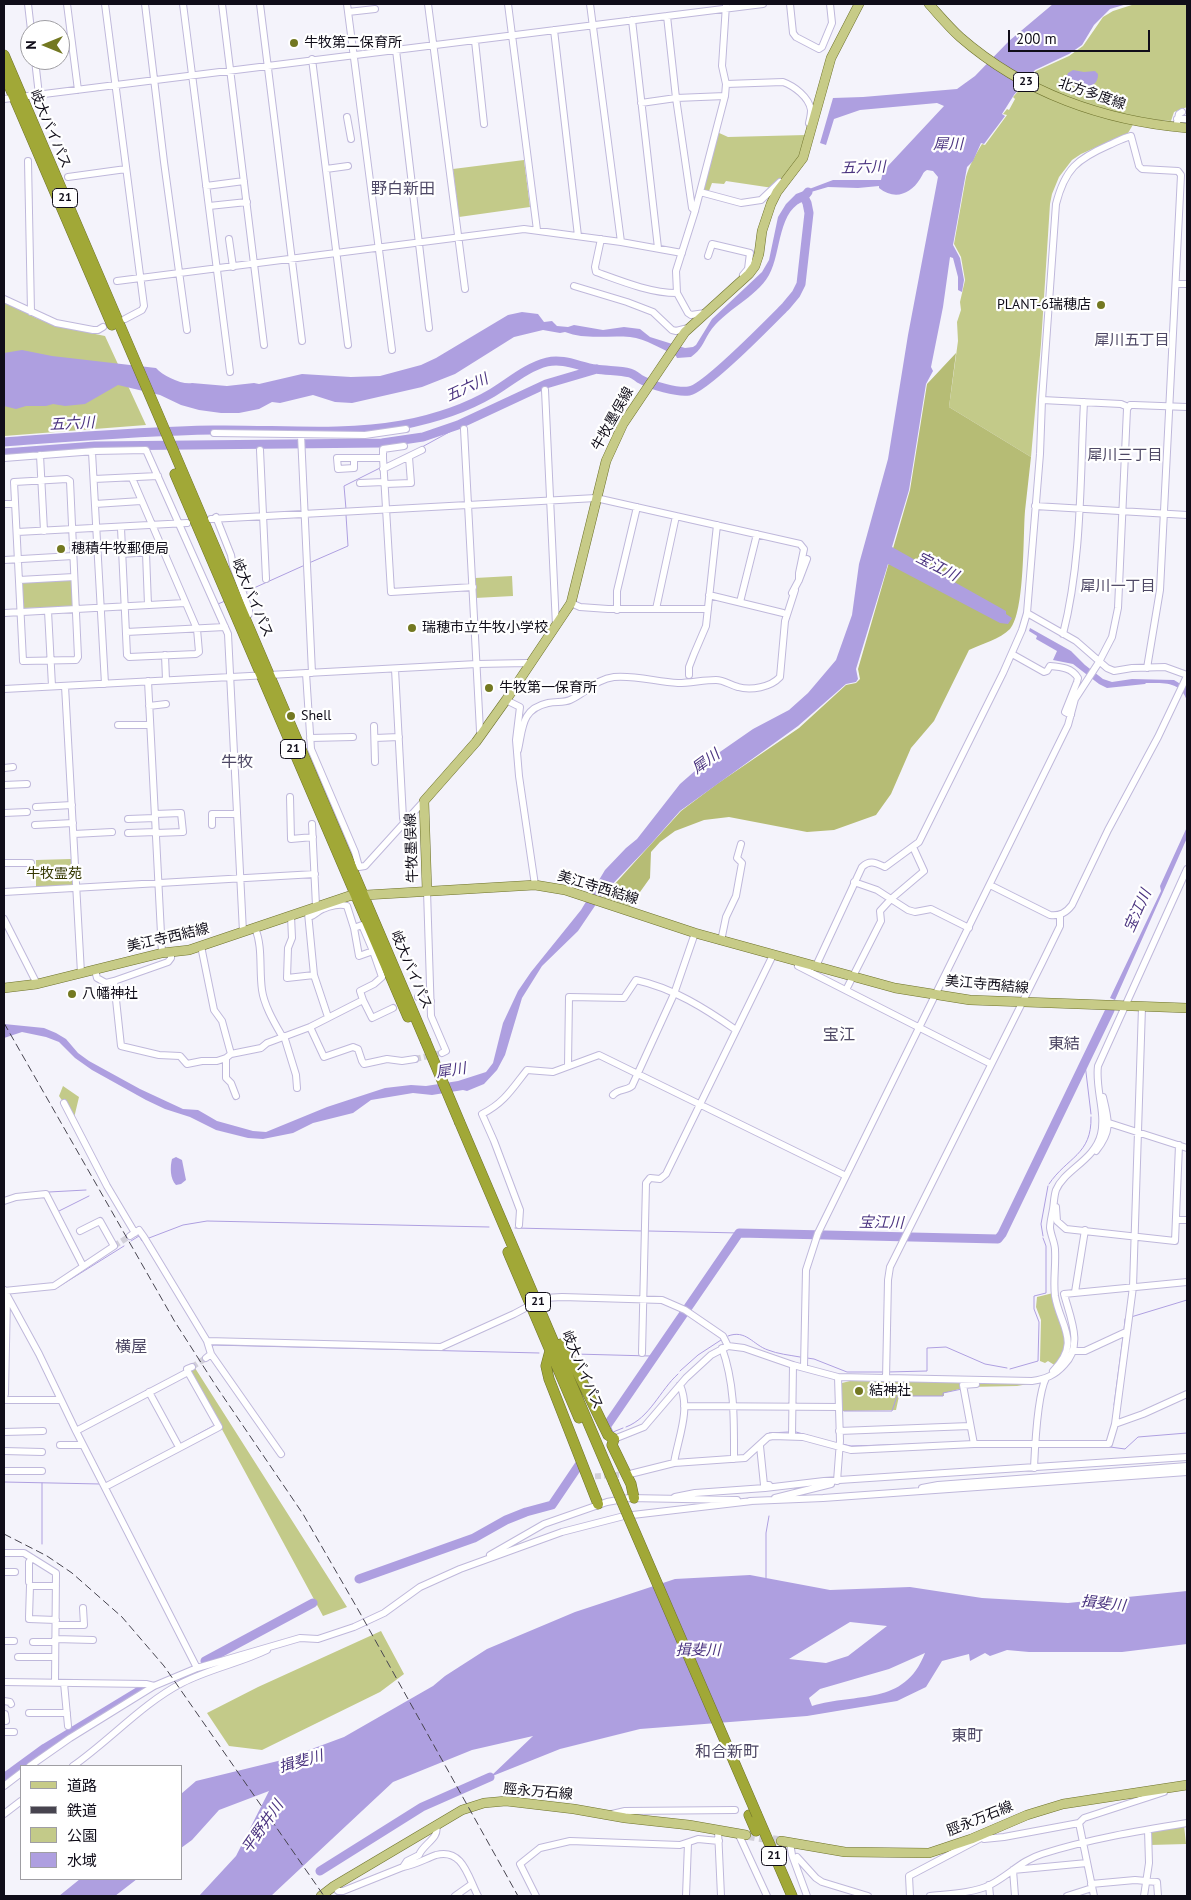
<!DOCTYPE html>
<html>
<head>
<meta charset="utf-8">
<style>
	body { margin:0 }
	#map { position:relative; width:1191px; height:1900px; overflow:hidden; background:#f4f3fb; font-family:"PT Sans","Noto Sans JP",sans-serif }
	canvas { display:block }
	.frame { position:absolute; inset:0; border:5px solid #100d19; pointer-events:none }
	.legend { position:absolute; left:20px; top:1765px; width:162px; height:115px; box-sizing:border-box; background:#fff; border:1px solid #9f9ea3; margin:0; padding:6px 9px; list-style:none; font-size:15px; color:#100d19 }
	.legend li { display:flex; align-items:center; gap:10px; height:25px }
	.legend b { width:25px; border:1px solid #9f9ea3 }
	.north { position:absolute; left:20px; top:20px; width:50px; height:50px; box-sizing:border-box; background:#fff; border:1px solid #9f9ea3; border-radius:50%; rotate:270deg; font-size:14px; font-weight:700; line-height:20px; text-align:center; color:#100d19 }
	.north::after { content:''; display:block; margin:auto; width:18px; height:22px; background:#737821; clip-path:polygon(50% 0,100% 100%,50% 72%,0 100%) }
	.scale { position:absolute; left:1008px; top:30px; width:142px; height:22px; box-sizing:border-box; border:2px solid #100d19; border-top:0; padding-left:6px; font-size:15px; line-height:18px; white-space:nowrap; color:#100d19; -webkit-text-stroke:4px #fff; paint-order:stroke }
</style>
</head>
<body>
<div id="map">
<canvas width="1191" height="1900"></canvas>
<div class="frame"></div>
<ul class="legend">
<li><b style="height:6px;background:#c7cb87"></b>道路</li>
<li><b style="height:6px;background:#47444f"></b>鉄道</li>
<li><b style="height:14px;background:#c3ca89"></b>公園</li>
<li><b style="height:14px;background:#ae9fe0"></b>水域</li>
</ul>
<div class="north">N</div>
<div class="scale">200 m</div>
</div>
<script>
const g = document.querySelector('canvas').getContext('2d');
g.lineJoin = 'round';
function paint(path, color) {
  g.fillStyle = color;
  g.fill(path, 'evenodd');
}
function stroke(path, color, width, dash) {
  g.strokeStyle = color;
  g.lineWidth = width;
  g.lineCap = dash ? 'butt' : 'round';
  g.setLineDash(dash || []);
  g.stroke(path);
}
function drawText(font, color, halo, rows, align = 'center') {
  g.font = font + ' "PT Sans","Noto Sans JP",sans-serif';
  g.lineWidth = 4.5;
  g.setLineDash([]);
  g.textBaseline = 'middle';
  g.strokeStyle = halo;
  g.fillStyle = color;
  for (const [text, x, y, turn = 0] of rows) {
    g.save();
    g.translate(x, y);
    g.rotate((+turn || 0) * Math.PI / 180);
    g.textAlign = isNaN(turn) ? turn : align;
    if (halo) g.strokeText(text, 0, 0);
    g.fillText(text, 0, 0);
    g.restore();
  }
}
paint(new Path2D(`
	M1135,4H1187V107L1174,112L1171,121L1137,118L1128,133L1081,154L1072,160L1059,177L1052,194L1050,204L1041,344L1031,457L949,407L958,341L957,322L961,310L960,302L965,280L961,257L954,244L966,177C969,166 976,154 982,144L985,145L1007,115L1003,114L1007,109L1009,110L1015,99L1013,97L1036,71L1069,56L1083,46L1103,17L1113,11Z
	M717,132L728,137L806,135L802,152L786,174L773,188L726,181L724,184L712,183L709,191L703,190Z
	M524,160L530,207L459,217L453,169Z
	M4,301L36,318L56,326L105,336L146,425L4,436Z
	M512,576L513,596L475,598V578Z
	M70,579L72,580L73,605L71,607L23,608L21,583Z
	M71,859L73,888L36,890V860Z
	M63,1086L79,1097L74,1118L59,1096Z
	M1053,1293L1064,1326L1066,1348L1056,1366L1048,1361L1045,1363L1040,1361L1041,1320L1036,1307L1037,1297Z
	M195,1368L347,1607L323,1616L191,1372Z
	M850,1381L1034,1383L1017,1386L967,1387L944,1393V1396H899L896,1410L841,1411L842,1383Z
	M381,1631L404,1674L380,1692L262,1750L229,1746L207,1713L258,1687Z
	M1184,1825L1186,1844L1150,1845L1149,1831Z`), '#c3ca89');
paint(new Path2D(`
	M956,353L949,407L1031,457C1029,475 1027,493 1025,511C1023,536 1025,612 1010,629C1000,639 982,644 969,650L934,721L911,748L891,794L876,815L834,830L807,832L729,817L704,820L675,831L660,842L651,852L650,878L630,906L603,897L681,811L717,784L799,728L846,685L856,683L860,679L858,669L910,490L927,384Z`), '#b6bc75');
paint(new Path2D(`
	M1053,4H1127L1110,9L1094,25L1082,45L1069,54L1035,70L1014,95L1002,114L1005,116L984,144L981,143L973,161L967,167L953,245L960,258L964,280L962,292L958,290V277L953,258L950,257L943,307L931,367L933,371L926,384L909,490L892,547L1006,611V614L1012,618L1008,624L1000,623L888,564L856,669L858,679L856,682L846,684L798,726L680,811L650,845L603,894L578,931L542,966L522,998L505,1055L497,1070L484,1084L467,1091L463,1090L432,1095L413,1093L371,1100L353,1113L313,1123L293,1133L263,1139L248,1138L216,1130L190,1117L165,1109L146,1100L92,1070L75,1058L59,1042L46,1037L22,1032L4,1038V1024L44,1028L56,1033L66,1039L78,1053L89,1061L140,1089L183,1109L198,1110L217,1121L253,1131L266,1132L327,1107L385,1088L411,1085L426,1086L458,1081L486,1072L493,1063L503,1023L518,991L531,972L581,910L605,870L626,848L637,839L680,784L704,763L753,729L789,710L808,693L836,660L852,615L859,564L888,459L908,335L938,177L933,171L927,170C922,173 923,175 920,179C910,195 894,200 879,188V186L858,188L828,187L811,192L807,200C777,208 782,252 769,275C756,298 724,310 709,333C703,343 701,350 691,357L677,358L676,356C662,349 646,339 630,337C608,335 586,340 565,332L560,333L543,330L514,337L455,374L422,387L352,403L335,402L313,395L280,403L272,402L259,409L239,413H221L199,410L181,405L160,395L118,385L85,404L65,406L53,404L46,406H26L16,409L4,406V353L22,350L52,356L156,368C163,376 182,385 192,383L227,386L254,383L259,384L302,374L351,377L380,376L421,365L436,358L508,315L522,312L538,314L544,322L552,321L557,326L568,327L574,325L603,330L624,327L640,329L650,337L685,348L693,347L696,345L712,319L762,272L769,260L778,217L786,204L796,194L833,180H881L883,172L887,167L944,106L937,103L860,110L834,119L826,145L820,143L833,98L863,97L957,89L975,76L1009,41Z
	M1073,70L1084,72L1095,71L1098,74C1099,91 1074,91 1065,80L1068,73Z
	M1030,628L1071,651L1085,665L1103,679L1112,682L1132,679L1174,680L1187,688V701C1181,681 1163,683 1146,683L1145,684L1107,688L1099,684L1073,664L1053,660L1057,651L1036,639L1037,636L1029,631Z
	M1187,827V838L1115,1000L1110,998L1161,891L1160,886Z
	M176,1157L182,1160L186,1180L181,1184L176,1185C170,1179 170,1167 172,1159Z
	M750,1575L830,1590L910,1587L982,1598L1068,1603L1187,1591V1644L1122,1652H1029L1007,1650L990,1656L985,1653L970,1661L969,1654L942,1661L926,1687L897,1701L807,1716L640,1729L560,1749L490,1777L533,1736L472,1750L393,1782L271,1896H199L236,1856L269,1791L219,1810L192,1840L181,1848V1794L196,1781L282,1760L344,1737L433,1686L445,1676L487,1649L575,1612L675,1579ZM850,1622L887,1626L848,1656L826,1663L789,1659ZM925,1653C904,1707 857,1692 812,1706L809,1698L820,1689L889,1669Z
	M80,1879H137L115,1896H59Z`), '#ae9fe0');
stroke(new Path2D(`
	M422,447L453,430L452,427
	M346,509L344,486L380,468
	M309,563L348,546L346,515
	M245,592L305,565
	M225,601L218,604L230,632
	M1085,1064L1091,1114
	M1049,1184C1067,1157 1092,1155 1091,1117
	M49,1192L86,1190
	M59,1211L89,1196
	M515,1228L642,1231
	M648,1231L739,1233
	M1043,1236L1041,1224L1048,1186
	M149,1238L183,1225L207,1221L489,1227
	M131,1241L139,1236L142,1241L144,1240
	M55,1289L124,1246
	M1131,1317L1187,1300
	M1124,1330L1125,1319
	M728,1336C746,1329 753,1345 768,1350C778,1354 789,1355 800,1357
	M212,1348L213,1345L539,1353
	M575,1354L650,1356L654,1358
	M807,1358L814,1359L847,1372H884
	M1010,1369L1038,1361L1039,1322L1034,1309V1296L1046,1293V1246L1043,1238
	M680,1371L698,1355L721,1340
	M888,1372L927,1371V1348L946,1347L985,1364L1007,1368
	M1114,1405L1123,1337
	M844,1411H892L897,1396H943V1393L962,1389
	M609,1423L613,1432L623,1428
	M626,1427C650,1418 660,1390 678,1374
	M796,1432L828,1441
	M193,1437L213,1426
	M763,1438L769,1433L789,1432
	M842,1444L851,1446L917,1444
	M1110,1447L1125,1449L1138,1437L1187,1433
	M4,1482L100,1484
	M42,1544V1483
	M766,1578V1533L769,1516`), '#ae9fe0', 1);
stroke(new Path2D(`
	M4,442C73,437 143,431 213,430C276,429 340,436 402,425C433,419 465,409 492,393C510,382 527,367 547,362C564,358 580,367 596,369C607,371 619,370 630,373C634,374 637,377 640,379C650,385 678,393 689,391C706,388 770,322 786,306L796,294L801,284L809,213L807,203L804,197L808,192
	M4,453L95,446L382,443L423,437L458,425L546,384L597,369
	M608,1424L739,1233L998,1239L1002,1234L1110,1010
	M359,1579L474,1538L506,1520L526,1512L552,1505L579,1465
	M205,1661L313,1603
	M4,1778L45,1748L144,1688
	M320,1871L422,1807L490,1777`), '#ae9fe0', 9);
stroke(new Path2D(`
	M415,1059L442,1053
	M114,1246L130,1236
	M192,1367L206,1358
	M586,1477L629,1474`), '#d2d0d9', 6, [6, 3]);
stroke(new Path2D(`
	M746,1835L781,1841`), '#d2d0d9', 9, [9, 4.5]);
const minor = new Path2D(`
	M28,4L31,30
	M67,4L78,90
	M105,4L144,306L142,310L125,319
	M145,4L164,162L187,330
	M183,4L230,372
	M222,4L264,345
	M260,4L302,341
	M347,4L392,350
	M428,4L465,289
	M508,4L537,230
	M590,4L621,242
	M790,4L793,33L796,37L819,49L822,47L832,23L830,4
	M348,12L375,9
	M667,16L676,98L692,208L695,211
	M632,20L658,248
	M554,30L578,236
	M475,41L484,124
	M396,50L429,328
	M312,59L348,345
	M35,60L39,95
	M726,84L783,82C794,86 809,97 811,110C811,114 810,119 809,123
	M4,99L763,4
	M641,103L676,98L725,96
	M347,117L351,139
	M1177,119H1187
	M1176,127L1179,114L1182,112
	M28,161L31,312
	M326,169L348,166
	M68,177L126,169
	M206,186L244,181
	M700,192L741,203L761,200L780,182
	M209,206L247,202
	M229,239L233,267
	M601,239L595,267L596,272C621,281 650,293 677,293
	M708,256L712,244L750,253L748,269L743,275
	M117,281L524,229L621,242L682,253
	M1176,284H1187
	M574,286L627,302L653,312L672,330L676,331L688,328
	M4,299L56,323L93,330H98L103,327
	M705,313L691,315L688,313L677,293L676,271L695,211L725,96L726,84L722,66L726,5
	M545,390L556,626
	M1042,400L1121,404L1128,407
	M464,429L480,731L482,734
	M214,433L365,435L406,429
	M301,435L312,673
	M260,450L266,579
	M92,452L105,684
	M40,455L44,531
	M4,458L95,451L146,450L228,634L243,932
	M354,458V468L338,469L337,458H383V449L404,446
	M383,458L391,592L473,587
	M383,469L422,450
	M67,479L70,481L78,657L76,660L23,661L14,482Z
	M94,479L158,476
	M360,483L384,482
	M385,484L411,483L409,457
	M4,504H15
	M95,504L141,501
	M1035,506L1187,515
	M216,517L231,555L233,566L249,609V614L246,618
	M211,519L596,498L800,544L804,549L799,573V580
	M121,528L127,655L129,657L196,654L199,652L197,629L132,478
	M17,532L187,523
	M146,553L148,605
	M122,554L164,551
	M4,560L73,556
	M19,580L74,577
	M792,593L799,580L807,559
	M709,595L783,613
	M740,602L757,534
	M571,603L580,607L608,609H708
	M656,609L676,516
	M617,610V591L637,507
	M48,611L52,686
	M4,613L185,603
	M1027,613L1076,641L1107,668L1114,671L1132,668L1165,667L1187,675
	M126,632L225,627
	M1063,634C1082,560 1080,478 1084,402
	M1012,654L1044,672L1047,671L1050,666C1062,667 1072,668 1078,678L1077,682L1065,712L1071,715
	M165,655L166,680
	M395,669L403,818L404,822
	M306,673L311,749L355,852L359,867L365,866L424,801
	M689,675V667L694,654L706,626L717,525
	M148,681L162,953
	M65,686L81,973
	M4,689L477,664L527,663L530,664
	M506,700L520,707L516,740L519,776L535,885
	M149,706L166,704
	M118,725H150
	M374,726L375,762
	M310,738L353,737
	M375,738L399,737
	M518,750C523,728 521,709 548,703C556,701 563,703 570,700C586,693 596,679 614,677C635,675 657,682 678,683C691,683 703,680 716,680C724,680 730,685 738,687C751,691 771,687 780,677L785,621L795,590
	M4,768L13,767
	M4,785L27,784
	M290,797L291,839L313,837
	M36,807L72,805
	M4,813L27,812
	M155,814L181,813L183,832L156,833
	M128,819L155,818
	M312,824L316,906
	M35,825L73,823
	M212,825V814H237
	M128,833L156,832
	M74,834L112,832
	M4,863H31
	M854,882L877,890L908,910L915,912L931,909L969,928
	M990,885L1050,915C1060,916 1066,913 1072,905L1108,830L1158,737L1187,676
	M427,891L431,1016L446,1051L442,1053
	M4,892L315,874
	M308,913L314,975L328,1017
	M291,916L292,938L288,948L287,978L314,975
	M4,919L37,984
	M255,928C263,947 259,969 262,990C264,1005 274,1022 282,1036
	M354,928L362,925L373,951
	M721,941L726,917L736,896L742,863L737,858L741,844
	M201,946L214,1010L222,1021L231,1054
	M800,962L798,966L991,1064
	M816,966L862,867C870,859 876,863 885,867L919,842L1003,673L1022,630L1027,613L1040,454L1042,400L1056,204C1065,169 1077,159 1109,145C1116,142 1123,138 1131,136L1139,166L1142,169L1178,171L1181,175L1160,590L1147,668
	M95,970L97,978L106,983L114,981L121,1046L159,1055L180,1056L187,1064L202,1061H217L226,1058L231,1054L261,1048L267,1043L310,1027L363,1000L360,991L374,984L382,977L373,951L359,956L354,928L347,906C341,903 329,906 323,909C317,911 315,916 309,917
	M114,981L168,962L171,958V952
	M846,990L881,921L880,911L891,899L924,871L913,847
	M418,997H421L423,1001H431
	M363,1000L372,1018L393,1008
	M310,1027L324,1057L353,1047L358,1049L362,1061L364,1064L387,1059L402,1061L415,1059
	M284,1036L296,1075L297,1088
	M226,1058V1078L231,1083L236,1096
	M568,1066L569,997L624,998L636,980C673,988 706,1009 736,1030
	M613,1095C618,1089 626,1091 632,1086L674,994L695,933
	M64,1103L107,1186L135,1233
	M1109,1123L1187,1148
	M1096,1151C1112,1131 1109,1121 1103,1097
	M4,1201L16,1197L46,1194L83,1266
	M1056,1207L1057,1221L1066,1229L1175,1241L1179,1145
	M1176,1220H1187
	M519,1225L520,1210L494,1141L482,1114C504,1103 512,1089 527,1070L553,1072L599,1055L846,1176
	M130,1236L139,1230L144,1237L207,1341L211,1354L206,1358
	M4,1290L39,1354L76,1431L197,1668
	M4,1291L54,1286L114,1246L100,1221L80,1231
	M1075,1292L1085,1230
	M207,1341L441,1347L514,1314L544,1298L562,1297L662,1300L685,1310L723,1336L728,1346
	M722,1348C735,1384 734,1421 734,1459
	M1074,1351H1085L1126,1332
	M642,1353L646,1183L650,1178L660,1179L666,1174L773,955
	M211,1354L281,1454
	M804,1367L806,1270L818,1233L1068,725L1075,699L1099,662L1112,637L1118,608L1127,409L1130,405H1134L1187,407
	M1053,1371C1082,1342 1060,1326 1055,1296C1053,1281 1056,1266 1055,1250C1055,1243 1051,1236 1050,1228C1050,1222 1052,1215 1053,1209C1054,1203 1054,1196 1056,1190C1064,1170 1095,1160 1101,1134C1106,1112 1095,1088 1098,1066L1187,869
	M886,1379L888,1280L890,1267L1042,963L1060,926V915
	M149,1392L179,1447
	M4,1397L5,1394L7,1297
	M4,1400H61
	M684,1406L839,1407
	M1115,1424L1143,1414L1187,1394
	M76,1431L188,1372L187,1369L192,1367
	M839,1431L970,1426
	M4,1432L43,1431
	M792,1435L793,1365
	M614,1439L644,1427L686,1378L711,1355L728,1346L744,1348L793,1365L838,1377L1032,1381C1046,1379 1055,1375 1064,1365C1084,1346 1070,1317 1064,1294L1187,1282
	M974,1444L963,1385L976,1384
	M60,1445H83
	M760,1446L764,1485H769
	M4,1451L42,1452
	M674,1463C678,1438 691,1410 680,1385
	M1034,1468C1035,1446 1037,1396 1046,1378
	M4,1471H42
	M630,1474L674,1463L745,1458L768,1437L773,1436L803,1437L851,1450L974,1444H1109L1115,1424L1133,1287L1142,1007
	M837,1481L840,1441L838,1377
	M105,1487L219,1427L188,1372
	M922,1488L938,1485L1187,1466
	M675,1497L695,1493L765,1488L824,1481L1187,1457
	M775,1498L831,1484
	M750,1501L823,1498L1187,1472
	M4,1553H24L56,1573L55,1682
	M490,1555L544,1524L607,1502L629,1498L737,1500
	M4,1572H15
	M29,1582V1562L32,1558
	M29,1617L30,1586H56
	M29,1619L56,1620
	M56,1625H84L83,1608
	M55,1639L93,1640
	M4,1641H14
	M33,1642H55
	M18,1657H55
	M4,1682L146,1684L154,1686
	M64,1683L68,1726
	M4,1701L10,1702L11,1704
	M29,1713H67
	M4,1714H5L6,1721
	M4,1732H14
	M30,1766L70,1738L154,1686L197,1668L300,1638L318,1639L354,1627L384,1613L420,1587L460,1569L562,1532L624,1516L752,1501
	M73,1766C109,1741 143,1703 182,1683C209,1669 240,1663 267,1650
	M4,1786L21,1773
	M4,1814L21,1801
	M612,1814L625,1811L735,1810
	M1079,1823L1094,1896
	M718,1830L721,1896
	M738,1833L767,1896
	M981,1835L984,1839L1004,1837L1079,1823L1084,1818L1164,1792
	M790,1843L792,1855L807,1896
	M797,1857L816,1878L822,1882L868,1896
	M403,1867L407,1861L419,1855C423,1844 440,1838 436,1826
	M1013,1870L1087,1863
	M1013,1870L1015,1896
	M1091,1884L1135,1880L1157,1882L1158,1896
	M989,1885L990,1896
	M334,1886L338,1891H343L403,1867C415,1865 425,1859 436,1855C463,1848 468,1877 478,1896
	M455,1896L472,1884
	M536,1896L520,1864L540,1848L570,1841L680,1845L698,1839L719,1841
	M686,1896L688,1843
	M910,1896L909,1876L981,1838
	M930,1896C948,1894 974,1893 990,1885C1008,1876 1022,1860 1042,1854C1089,1839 1138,1831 1187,1823
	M1067,1896L1092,1888
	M1144,1896L1149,1863L1148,1830`);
const major = new Path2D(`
	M929,4C939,15 949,27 960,37C1024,93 1104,121 1187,128
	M427,891L424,801L476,742L506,700L571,603L606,461L623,424L685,332L749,274L755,266L759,254L762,231L771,204L777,192L803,158L831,58L859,4
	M4,988L37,984L162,953L189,950L349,896L535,885L565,890L695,933L895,988L970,1000L1187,1008
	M781,1841L845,1852L929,1853L971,1839L1027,1815L1063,1804L1187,1785
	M321,1896L334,1886L462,1810L484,1803L506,1801L574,1809L625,1818L689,1825L746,1835`);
const highway = new Path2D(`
	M4,55C145,383 285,712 425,1040
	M4,74L112,325
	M175,474L408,1017
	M460,1123L613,1481
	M508,1252L579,1418
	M561,1344L574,1365L608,1435L614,1439L612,1445L631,1484L634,1498
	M550,1351L546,1366L549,1379L598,1504
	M749,1815L756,1831
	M757,1815L792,1896`);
stroke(minor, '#bfb8db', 8);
stroke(major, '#6e722c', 10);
stroke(highway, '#6e722c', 11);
stroke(minor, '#fff', 6);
stroke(major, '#c7cb87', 9);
stroke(highway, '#a1a837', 10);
stroke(new Path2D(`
	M4,1023L175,1322L216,1386L303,1514L360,1613L518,1896
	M4,1534L47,1556L72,1573L122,1617L164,1666L324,1896`), '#47444f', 1, [8, 4]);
const highwayBridge = new Path2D(`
	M425,1040L460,1123
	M613,1481L757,1815`);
stroke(highwayBridge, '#6e722c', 11, []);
stroke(highwayBridge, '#a1a837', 10);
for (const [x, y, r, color] of [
	[294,43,5,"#737821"],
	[1101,305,5,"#737821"],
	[61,549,5,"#737821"],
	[412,628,5,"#737821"],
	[489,688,5,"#737821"],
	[291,716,5,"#737821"],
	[72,994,5,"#737821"],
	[859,1391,5,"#737821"]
]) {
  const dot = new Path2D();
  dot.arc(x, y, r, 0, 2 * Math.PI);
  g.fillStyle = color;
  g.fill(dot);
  stroke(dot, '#fff', 2);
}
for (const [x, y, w] of [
	[1026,82,25],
	[65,198,25],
	[293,749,25],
	[538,1302,25],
	[774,1856,25]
]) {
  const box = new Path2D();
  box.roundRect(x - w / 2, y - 9.5, w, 19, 4);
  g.fillStyle = '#fff';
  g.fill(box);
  stroke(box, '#100d19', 1);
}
drawText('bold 12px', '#100d19', null, [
	["23",1026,82],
	["21",65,198],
	["21",293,749],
	["21",538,1302],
	["21",774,1856]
]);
drawText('14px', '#100d19', '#fff', [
	["牛牧第二保育所",304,43],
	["PLANT-6瑞穂店",1091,305,"right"],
	["穂積牛牧郵便局",71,549],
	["瑞穂市立牛牧小学校",422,628],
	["牛牧第一保育所",499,688],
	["Shell",301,716],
	["八幡神社",82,994],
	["結神社",869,1391]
], 'left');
drawText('14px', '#100d19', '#fff', [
	["北方多度線",1092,94,19],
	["岐大バイパス",50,129,67],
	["牛牧墨俣線",613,419,-61],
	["岐大バイパス",252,598,67],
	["牛牧墨俣線",412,848,-92],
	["美江寺西結線",598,888,17],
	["美江寺西結線",168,938,-13],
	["岐大バイパス",411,970,67],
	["美江寺西結線",987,985,5],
	["岐大バイパス",582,1370,67],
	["脛永万石線",538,1792,5],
	["脛永万石線",980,1819,-22]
]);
drawText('14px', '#353800', '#fff', [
	["牛牧霊苑",54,874]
]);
drawText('italic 15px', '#4b3480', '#fff', [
	["犀川",948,145],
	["五六川",863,168,-2],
	["五六川",467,388,-25],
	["五六川",72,424,-3],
	["宝江川",937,567,27],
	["犀川",706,762,-36],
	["宝江川",1138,911,-66],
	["犀川",451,1071,-9],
	["宝江川",881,1223,1],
	["揖斐川",1103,1604,6],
	["揖斐川",698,1651],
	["揖斐川",301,1762,-16],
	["平野井川",263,1827,-55]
]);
drawText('15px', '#4e4865', '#fff', [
	["犀川五丁目",1132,341],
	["犀川三丁目",1125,456],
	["犀川一丁目",1118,587]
]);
drawText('16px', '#4e4865', '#fff', [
	["野白新田",403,189],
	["牛牧",237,762],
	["宝江",839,1035],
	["東結",1064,1044],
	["横屋",131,1347],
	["東町",967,1736],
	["和合新町",727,1752]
]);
</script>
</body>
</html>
